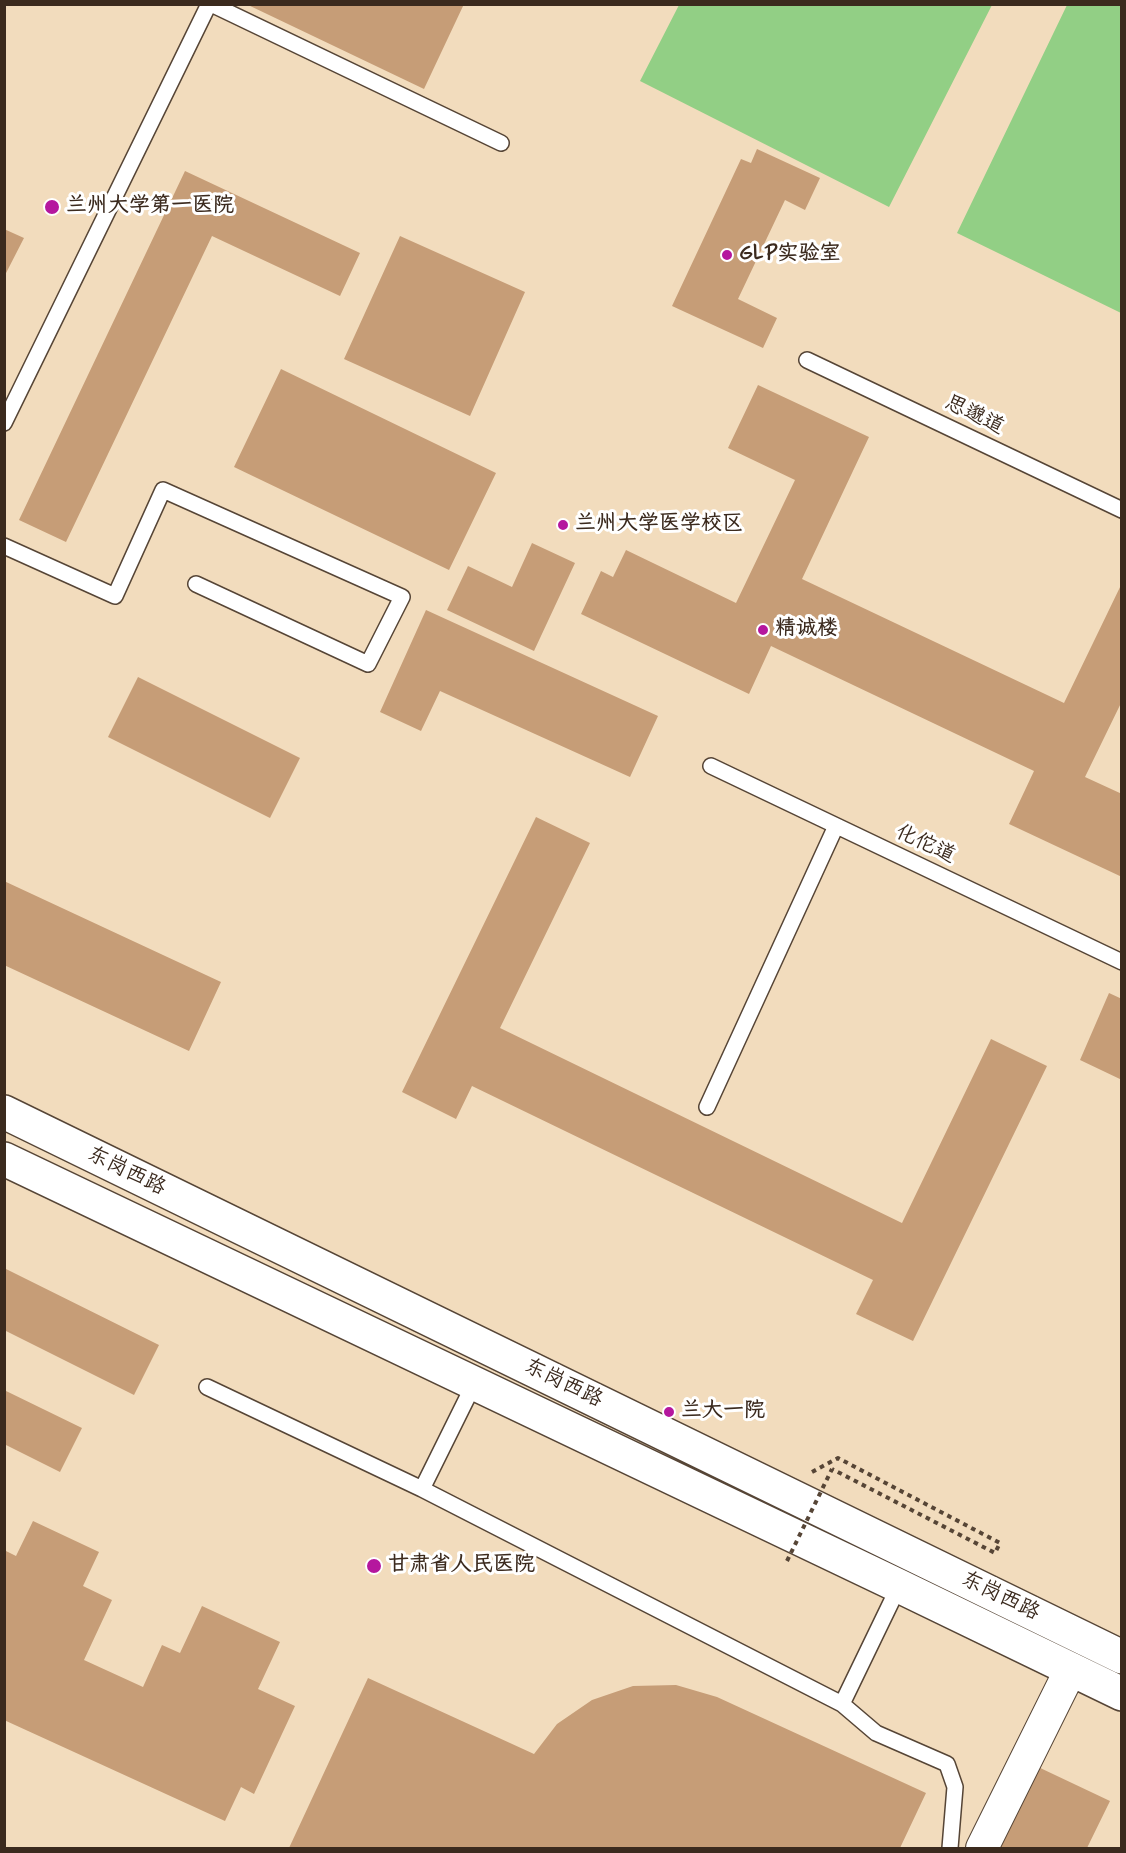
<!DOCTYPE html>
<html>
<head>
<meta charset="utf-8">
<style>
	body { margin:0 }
	#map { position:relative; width:1126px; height:1853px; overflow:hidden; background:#f2dcbd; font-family:Mynerve,sans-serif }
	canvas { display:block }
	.frame { position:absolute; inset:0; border:6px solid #3b2a1e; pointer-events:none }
</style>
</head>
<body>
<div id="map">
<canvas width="1126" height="1853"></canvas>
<div class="frame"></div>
</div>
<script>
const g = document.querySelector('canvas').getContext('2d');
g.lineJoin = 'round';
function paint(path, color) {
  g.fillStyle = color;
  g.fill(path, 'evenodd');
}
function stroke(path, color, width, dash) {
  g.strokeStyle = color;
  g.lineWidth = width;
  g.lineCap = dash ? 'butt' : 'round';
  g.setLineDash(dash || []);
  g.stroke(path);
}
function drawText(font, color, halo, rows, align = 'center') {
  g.font = font + ' Mynerve,"LXGW WenKai TC",sans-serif';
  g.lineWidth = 6;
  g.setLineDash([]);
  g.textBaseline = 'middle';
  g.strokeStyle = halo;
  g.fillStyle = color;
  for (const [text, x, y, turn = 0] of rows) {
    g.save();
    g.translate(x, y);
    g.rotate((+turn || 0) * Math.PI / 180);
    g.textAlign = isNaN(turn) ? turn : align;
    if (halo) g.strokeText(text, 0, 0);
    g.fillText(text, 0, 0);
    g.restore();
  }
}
paint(new Path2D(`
	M679,5V4L992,5L889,207L640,81Z
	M1067,5H1121V313L957,233Z`), '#92cf85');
paint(new Path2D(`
	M246,4H464L424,89Z
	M757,149L820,178L805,210L785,200L738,299L777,318L763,348L672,306L741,159L751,163Z
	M185,171L360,253L340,296L212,236L66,542L19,520Z
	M4,229L24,238L4,277Z
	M400,236L525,292L470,416L344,359Z
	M281,369L496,473L449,570L234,467Z
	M758,385L869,437L802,579L1064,703L1122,583V701L1085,777L1122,794V877L1009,824L1034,771L771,646L749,694L581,614L601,571L613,577L626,550L736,603L795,480L728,448Z
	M532,543L575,563L534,651L447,610L468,566L512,587Z
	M426,610L658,716L630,777L440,691L421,731L380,712Z
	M138,677L300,758L270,818L108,737Z
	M536,817L590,843L500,1028L902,1223L991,1039L1047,1066L913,1341L856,1314L873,1280L472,1086L456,1119L402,1092Z
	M4,881L221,982L189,1051L4,965Z
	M1109,993L1122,999V1080L1080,1060Z
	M4,1268L159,1345L134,1395L4,1330Z
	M4,1390L82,1428L60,1472L4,1444Z
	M33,1521L99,1552L83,1586L112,1600L84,1660L143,1687L162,1645L180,1653L202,1606L280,1642L258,1689L295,1706L254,1794L241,1787L225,1821L4,1720V1550L16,1556Z
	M368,1678L534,1754L557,1724L592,1700L633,1686L676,1685L717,1697L926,1793L900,1848H289Z
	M1036,1766L1110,1801L1087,1848H997Z`), '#c69d77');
const lane = new Path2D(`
	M211,4L501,143
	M807,360L1122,510
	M4,423L209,4
	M4,546L115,596L163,490L402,597L368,664L196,584
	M711,766L1122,962
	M707,1107L836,826
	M207,1387L422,1489L842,1704L899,1586
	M422,1489L474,1384
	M842,1704L876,1733L947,1764L955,1787L950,1848`);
const street = new Path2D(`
	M982,1848L1071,1669`);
const primary = new Path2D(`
	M4,1112L1122,1657
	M4,1159L899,1586L1122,1694`);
stroke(lane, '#564536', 18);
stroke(street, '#564536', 34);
stroke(primary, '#564536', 36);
stroke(new Path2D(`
	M812,1472L838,1458L1000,1543L995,1553L832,1469`), '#564536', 4, [4.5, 4.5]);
stroke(lane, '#fff', 15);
stroke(street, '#fff', 32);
stroke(primary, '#fff', 33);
stroke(new Path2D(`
	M787,1561L832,1469`), '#564536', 4, [4.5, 4.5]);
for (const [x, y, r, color] of [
	[52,207,8,"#b5179e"],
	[727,255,6,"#b5179e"],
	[563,525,6,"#b5179e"],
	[763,630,6,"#b5179e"],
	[669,1412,6,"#b5179e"],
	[374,1566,8,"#b5179e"]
]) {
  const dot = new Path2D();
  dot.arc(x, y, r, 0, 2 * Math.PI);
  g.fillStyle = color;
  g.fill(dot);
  stroke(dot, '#fff', 2);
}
drawText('bold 21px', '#3b2a1e', '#fff', [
	["兰州大学第一医院",66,207],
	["GLP实验室",739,255],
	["兰州大学医学校区",575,525],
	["精诚楼",775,630],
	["兰大一院",681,1412],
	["甘肃省人民医院",388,1566]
], 'left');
drawText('21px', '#3b2a1e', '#fff', [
	["思邈道",974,416,26],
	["化佗道",925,845,25],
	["东岗西路",126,1172,26],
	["东岗西路",563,1384,26],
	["东岗西路",1000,1597,26]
]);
</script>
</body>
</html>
